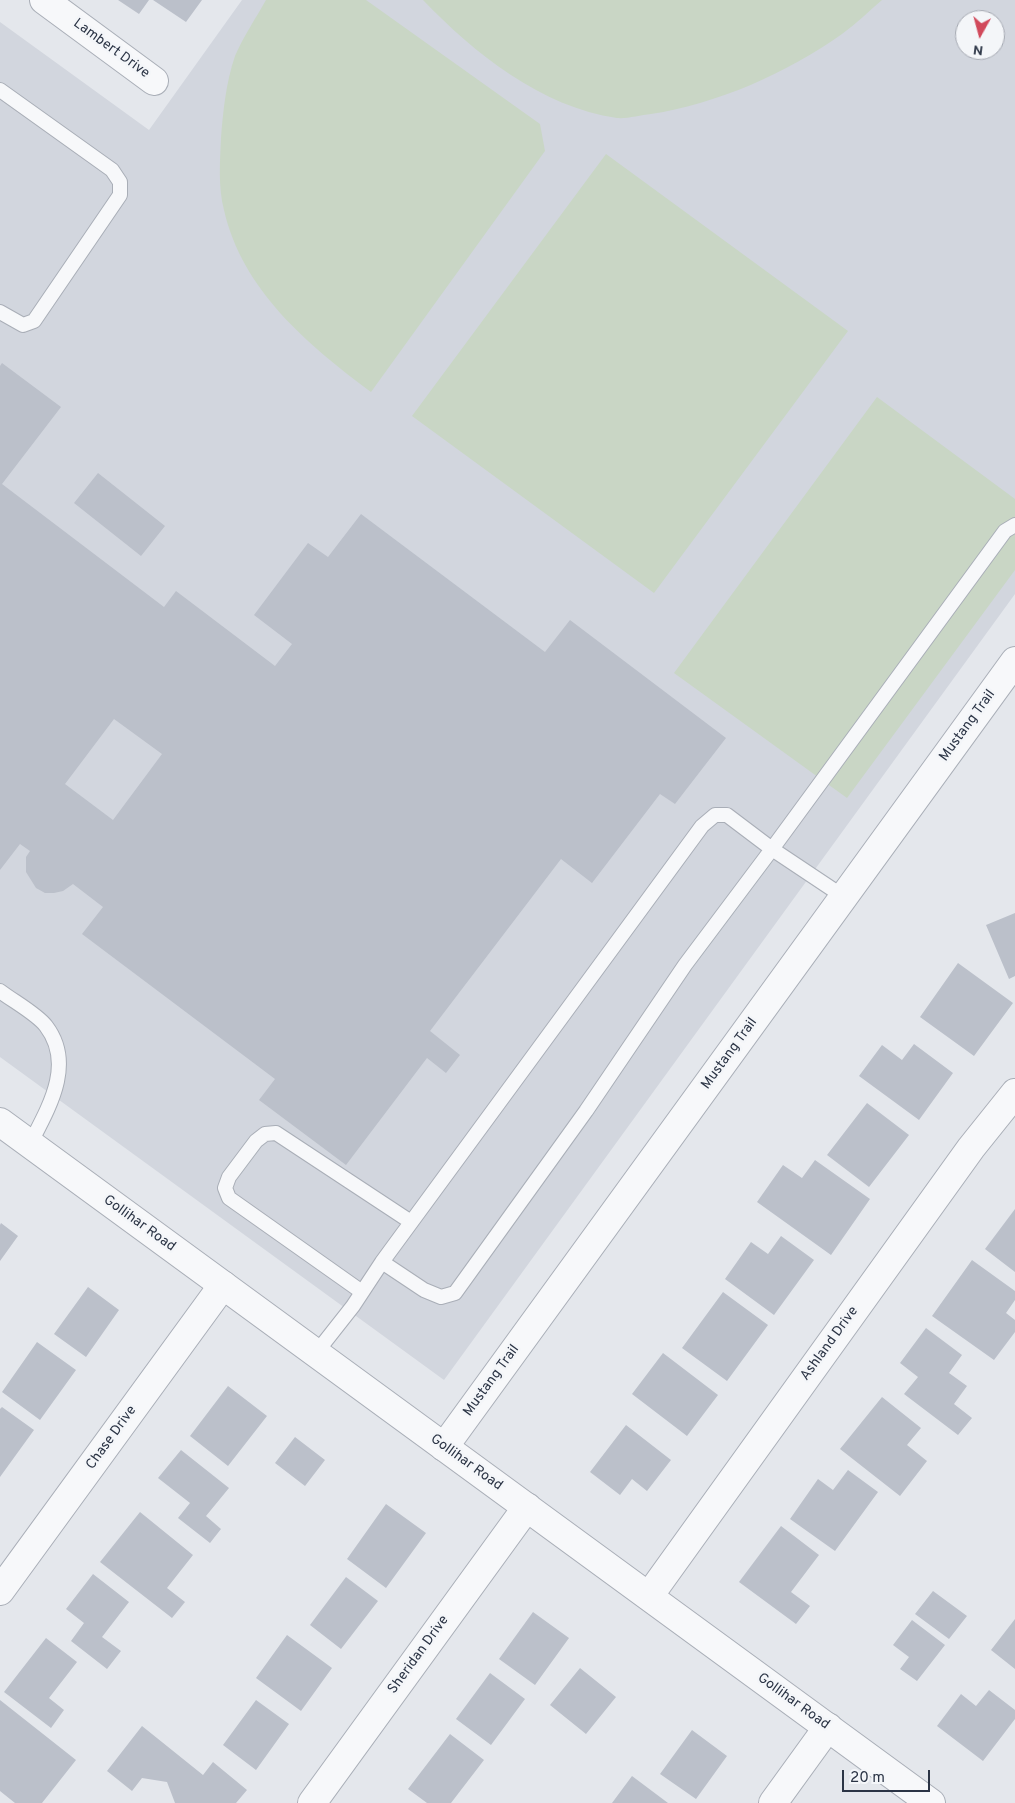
<!DOCTYPE html>
<html>
<head>
<meta charset="utf-8">
<style>
	body { margin:0 }
	#map { position:relative; width:1015px; height:1803px; overflow:hidden; background:#e4e7ec; font-family:Overpass,sans-serif }
	canvas { display:block }
	.north { position:absolute; left:955px; top:10px; width:50px; height:50px; box-sizing:border-box; background:#f4f6f9; border:1px solid #a4a8b1; border-radius:50%; rotate:187deg; font-size:14px; font-weight:700; line-height:20px; text-align:center; color:#2b3445 }
	.north::after { content:''; display:block; margin:auto; width:18px; height:22px; background:#d1495b; clip-path:polygon(50% 0,100% 100%,50% 72%,0 100%) }
	.scale { position:absolute; left:842px; top:1770px; width:88px; height:22px; box-sizing:border-box; border:2px solid #2b3445; border-top:0; padding-left:6px; font-size:15px; line-height:18px; white-space:nowrap; color:#2b3445; -webkit-text-stroke:4px #f4f6f9; paint-order:stroke }
</style>
</head>
<body>
<div id="map">
<canvas width="1015" height="1803"></canvas>
<div class="north">N</div>
<div class="scale">20 m</div>
</div>
<script>
const g = document.querySelector('canvas').getContext('2d');
g.lineJoin = 'round';
function paint(path, color) {
  g.fillStyle = color;
  g.fill(path, 'evenodd');
}
function stroke(path, color, width, dash) {
  g.strokeStyle = color;
  g.lineWidth = width;
  g.lineCap = dash ? 'butt' : 'round';
  g.setLineDash(dash || []);
  g.stroke(path);
}
function drawText(font, color, halo, rows, align = 'center') {
  g.font = font + ' Overpass,sans-serif';
  g.lineWidth = 5;
  g.setLineDash([]);
  g.textBaseline = 'middle';
  g.strokeStyle = halo;
  g.fillStyle = color;
  for (const [text, x, y, turn = 0] of rows) {
    g.save();
    g.translate(x, y);
    g.rotate((+turn || 0) * Math.PI / 180);
    g.textAlign = isNaN(turn) ? turn : align;
    if (halo) g.strokeText(text, 0, 0);
    g.fillText(text, 0, 0);
    g.restore();
  }
}
paint(new Path2D(`
	M242,0H1015V594L444,1380L0,1057V22L149,130ZM965,20H995V50H965Z`), '#d2d6de');
paint(new Path2D(`
	M266,0H366L540,124L545,151L371,392C308,345 242,290 224,210C218,187 220,161 221,138C223,112 226,82 235,56C243,37 256,18 266,0Z
	M423,0H882C869,11 856,24 842,34C787,73 717,104 651,114C640,115 627,119 617,118C541,107 474,53 423,0Z
	M606,154L848,331L654,593L412,416Z
	M877,397L1015,499V570L847,798L674,673Z`), '#c9d6c5');
paint(new Path2D(`
	M118,0H149L139,14Z
	M153,0H202L186,22Z
	M2,363L61,407L2,484L164,607L176,591L275,666L292,644L254,615L308,543L328,557L361,514L545,652L570,620L726,738L675,804L660,794L592,883L561,859L430,1031L460,1055L446,1073L427,1058L346,1165L259,1100L275,1079L82,934L103,907L73,884L63,891L54,893H45L36,888L26,872V857L30,851L20,844L0,870V366ZM114,719L162,754L113,820L65,784Z
	M98,473L165,526L141,556L74,503Z
	M1015,913V976L1009,979L986,925Z
	M958,963L1013,1003L974,1056L920,1017Z
	M914,1044L953,1073L919,1120L859,1076L882,1045L902,1060Z
	M867,1103L909,1135L869,1187L827,1155Z
	M815,1160L870,1199L831,1255L757,1202L783,1165L802,1178Z
	M1015,1209V1272L985,1249Z
	M1,1223L18,1236L0,1261V1225Z
	M781,1236L814,1260L774,1315L725,1279L751,1242L768,1254Z
	M972,1260L1015,1291V1300L1006,1313L1015,1320V1332L994,1360L932,1316Z
	M88,1287L119,1310L86,1357L54,1334Z
	M723,1292L768,1325L727,1381L682,1348Z
	M926,1328L962,1355L949,1373L967,1386L954,1404L972,1418L958,1435L904,1394L918,1377L900,1363Z
	M37,1342L76,1370L40,1420L2,1392Z
	M663,1353L718,1395L687,1436L632,1394Z
	M228,1386L267,1416L228,1466L190,1436Z
	M882,1397L921,1428L907,1445L927,1461L900,1496L840,1449Z
	M2,1407L34,1430L0,1477V1409Z
	M626,1425L671,1460L647,1491L632,1479L620,1495L590,1472Z
	M295,1437L325,1460L305,1486L275,1463Z
	M181,1450L229,1488L206,1516L221,1529L210,1543L178,1518L190,1503L158,1478Z
	M848,1470L878,1492L835,1551L790,1519L818,1479L833,1490Z
	M386,1504L426,1533L386,1588L347,1559Z
	M140,1512L193,1555L167,1588L185,1602L172,1618L100,1562Z
	M781,1526L819,1555L791,1592L810,1606L796,1624L739,1582Z
	M93,1574L129,1602L102,1637L121,1651L107,1669L71,1641L84,1623L66,1609Z
	M346,1577L378,1601L341,1649L310,1625Z
	M933,1591L967,1616L949,1639L915,1614Z
	M533,1612L569,1638L535,1685L499,1659Z
	M1015,1619V1669L991,1650Z
	M912,1620L945,1645L917,1681L900,1669L909,1657L893,1645Z
	M287,1635L332,1668L301,1711L256,1678Z
	M46,1638L77,1662L49,1698L64,1710L51,1728L4,1692Z
	M580,1668L616,1697L586,1734L550,1705Z
	M490,1673L525,1699L491,1745L456,1719Z
	M989,1690L1015,1710V1719L983,1761L937,1726L961,1694L976,1706Z
	M0,1700L76,1760L42,1803H15L0,1791Z
	M256,1700L289,1724L256,1770L223,1745Z
	M142,1726L203,1775L213,1762L247,1790L236,1803H175L167,1782L142,1778L132,1791L107,1771Z
	M692,1730L727,1756L696,1799L660,1774Z
	M450,1734L484,1760L451,1803H427L408,1789Z
	M632,1776L668,1803H612Z`), '#bbc0ca');
const service = new Path2D(`
	M0,90L112,170L120,182V195L34,321L23,325L0,312
	M844,897L772,849L1005,531L1015,525
	M0,991C13,1001 37,1014 46,1026C75,1064 49,1107 30,1144
	M362,1292L229,1198L225,1188L229,1177L256,1141L265,1134L276,1133L411,1222
	M316,1353L353,1306L382,1262L424,1290L441,1297L455,1293L586,1111L685,965L772,849L727,815H715L702,826L382,1262`);
const minor = new Path2D(`
	M44,0L154,81
	M444,1447L1015,661
	M0,1591L223,1285
	M649,1596L971,1148L1015,1093
	M312,1803L527,1507
	M773,1803L828,1727`);
const tertiary = new Path2D(`
	M0,1122L931,1803`);
stroke(service, '#a9aeb7', 16);
stroke(minor, '#a9aeb7', 30);
stroke(tertiary, '#a9aeb7', 30);
stroke(service, '#f7f8fa', 14);
stroke(minor, '#f7f8fa', 28);
stroke(tertiary, '#f7f8fa', 28);
drawText('14px', '#2b3445', '#f4f6f9', [
	["Lambert Drive",111,49,36],
	["Mustang Trail",968,726,-54],
	["Mustang Trail",730,1054,-54],
	["Gollihar Road",139,1224,36],
	["Ashland Drive",830,1344,-54],
	["Mustang Trail",492,1381,-54],
	["Chase Drive",112,1438,-54],
	["Gollihar Road",466,1463,36],
	["Sheridan Drive",419,1655,-54],
	["Gollihar Road",793,1702,36]
]);
</script>
</body>
</html>
